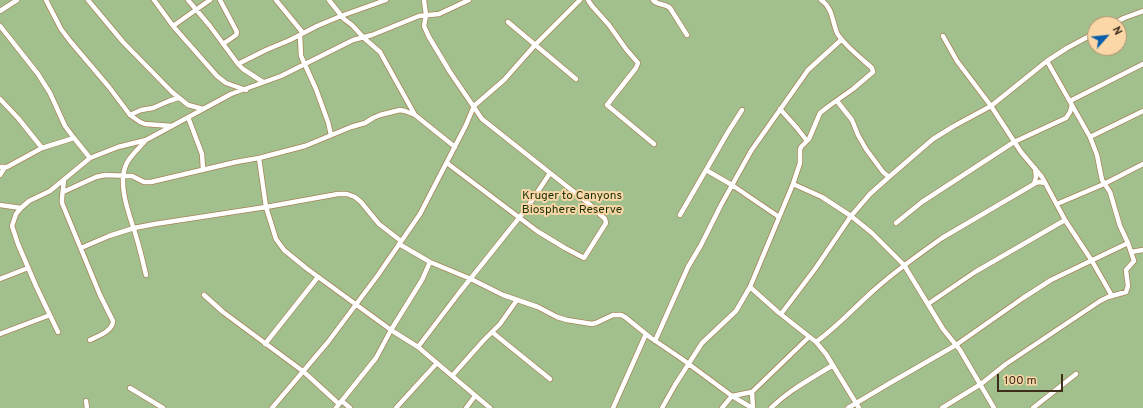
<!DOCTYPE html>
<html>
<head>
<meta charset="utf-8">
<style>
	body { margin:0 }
	#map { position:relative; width:1143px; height:408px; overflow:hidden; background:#eec99a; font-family:Overpass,sans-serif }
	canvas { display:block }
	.north { position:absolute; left:1087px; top:16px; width:40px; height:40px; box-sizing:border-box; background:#fbd6a6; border:1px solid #af936e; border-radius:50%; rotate:63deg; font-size:11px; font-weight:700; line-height:16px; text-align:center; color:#3c2e1b }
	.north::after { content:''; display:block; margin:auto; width:14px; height:18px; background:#095dab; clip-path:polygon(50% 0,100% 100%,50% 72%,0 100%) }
	.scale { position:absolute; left:997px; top:374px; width:66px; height:18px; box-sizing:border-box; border:2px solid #3c2e1b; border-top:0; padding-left:5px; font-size:12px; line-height:14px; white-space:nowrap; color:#3c2e1b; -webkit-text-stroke:3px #fbd6a6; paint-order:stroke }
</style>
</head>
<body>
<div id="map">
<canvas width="1143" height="408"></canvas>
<div class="north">N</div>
<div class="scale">100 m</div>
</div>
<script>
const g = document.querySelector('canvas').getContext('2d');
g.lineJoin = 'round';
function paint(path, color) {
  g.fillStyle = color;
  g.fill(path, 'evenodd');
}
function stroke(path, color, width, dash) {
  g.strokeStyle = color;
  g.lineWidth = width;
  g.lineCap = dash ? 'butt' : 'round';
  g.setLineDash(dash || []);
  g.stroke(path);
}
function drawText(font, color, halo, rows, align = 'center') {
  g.font = font + ' Overpass,sans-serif';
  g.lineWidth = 4;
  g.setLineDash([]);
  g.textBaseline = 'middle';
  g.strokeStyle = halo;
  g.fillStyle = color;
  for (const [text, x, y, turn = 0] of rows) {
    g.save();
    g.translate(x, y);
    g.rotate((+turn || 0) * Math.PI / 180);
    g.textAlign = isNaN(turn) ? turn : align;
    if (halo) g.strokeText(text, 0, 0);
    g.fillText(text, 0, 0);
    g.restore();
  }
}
paint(new Path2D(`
	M0,0H1143V408H0ZM1095,24H1119V48H1095Z`), '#a2c08e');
const minor = new Path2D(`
	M46,0L61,29L70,41L109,87L130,115L140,122L145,124L172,126
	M88,0L123,42L172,92L188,105L203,109
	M154,0L173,26L217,76L226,83L246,90
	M188,0L210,26L238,64L243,69L263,82
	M220,0L237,32L236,35L223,44
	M276,0L303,33
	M329,0L344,19L352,25L364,38L380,52L415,115
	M424,0L426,15L424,26L429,37L450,72L482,119L588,203L605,219L606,223L584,258L565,248L537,231L447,163
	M588,0L592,6L609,25L626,49L638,63L636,68L607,105L654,144
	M653,0C658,6 665,3 670,8L687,35
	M0,11L17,0
	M508,22L576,79
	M1113,24L1124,18L1143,11
	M0,26L38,74L50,93L65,126L74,138L90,158
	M173,26L210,0
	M300,35L301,56L316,89L328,122L331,135
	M943,36L957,61L991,106L1021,152L1042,177L1065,220L1092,261L1112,296
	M1047,61L1090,137L1097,155L1102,180L1110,192L1120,226L1128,243
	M238,64L266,50L290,40L317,26L341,16L386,0
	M0,99L18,118L42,148
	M837,101L852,120L858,135L866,149L883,172L889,177
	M1070,101L1143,64
	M780,109L797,128L807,141
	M130,115L141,110L153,108L169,101L178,98
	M188,117L202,154L203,169
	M1090,137L1143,111
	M145,141C139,149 130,155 126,165C117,185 130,216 136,236C140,249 143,262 146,275
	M259,158L266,207L276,239L284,250L306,268L391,330L418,347L490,408
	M0,167H7L42,148L74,138
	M706,170L732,185L779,217
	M0,175L5,167
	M64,180L62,198V203L100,295L113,321C113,331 98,336 90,340
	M793,184L822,197L851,216L872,233L904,265L943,329L960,350L994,408
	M1034,184L1036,177L1035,168
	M63,192L96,177L105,175L132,176L144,182H151L236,162L259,158L305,146L351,127L365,123L373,118L380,115L400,110L405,111L415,115L455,147
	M1057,204L1104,184L1143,164
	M0,205L21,208
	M680,215L728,132L742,110
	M896,223L922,202L1014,142L1066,118L1070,112L1072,105
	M399,244L430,262L471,279L503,295L538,307L557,317L567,320L592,324L596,323L613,315H621L625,317L651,338L682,359L732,396L752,408
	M81,248L109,236L134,228L155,224L266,207L338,194H347L355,197L361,202L379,224L401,241
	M0,279L28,268
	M750,287L778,312L816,342L826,354L859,408
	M204,295L223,312L304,372L339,404
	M928,304L975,272L1065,220
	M781,314L815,269L851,216L870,194L889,177L933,139L954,126L991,106L1047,61L1067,48L1095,33
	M58,332L36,286L18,244L12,226L16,214L21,208L29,201L50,191L90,158L118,147L146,140L231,94L281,76L353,40L372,35L419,16L439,14L469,0
	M492,332L550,379
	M0,334L50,315
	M655,341L688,267L701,245L721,205L751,151L808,70L841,40
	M816,342C837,327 854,308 873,291C895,271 918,255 942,238L1034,184L1039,182L1045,183
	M265,344L318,277
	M418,347L459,293L527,208L550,173
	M452,376L483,341L500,324L517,300
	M130,388L163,408
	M752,392L753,408
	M86,401L87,408
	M342,401L350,408
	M272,408L328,342L378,275L420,214L466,125L474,106L504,80L535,45L580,0
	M336,408L376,358L391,330L422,280L430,262
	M396,408L437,363
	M466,408L475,396
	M613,408L646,334
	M662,408L675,385L702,343L736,311L750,287L793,184L800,163V150L801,147L809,139L820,113L829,106L853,89L873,72L872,68C862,59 843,44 837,33C832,21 833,8 821,0
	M722,408L732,396L752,392L809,337
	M771,408C789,390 811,379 833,365
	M848,408L890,383L956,345L1023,298L1051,280L1128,243L1131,252L1143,250
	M942,408L981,384L1006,364L1100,301L1108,297L1126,292L1128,286L1126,270L1134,261L1131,252
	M1033,408L1076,374`);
stroke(minor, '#a68356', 6);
stroke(minor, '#fff', 4.5);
drawText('12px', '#1b3206', '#fbd6a6', [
	["Kruger to Canyons",572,197],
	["Biosphere Reserve",572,211]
]);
</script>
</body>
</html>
